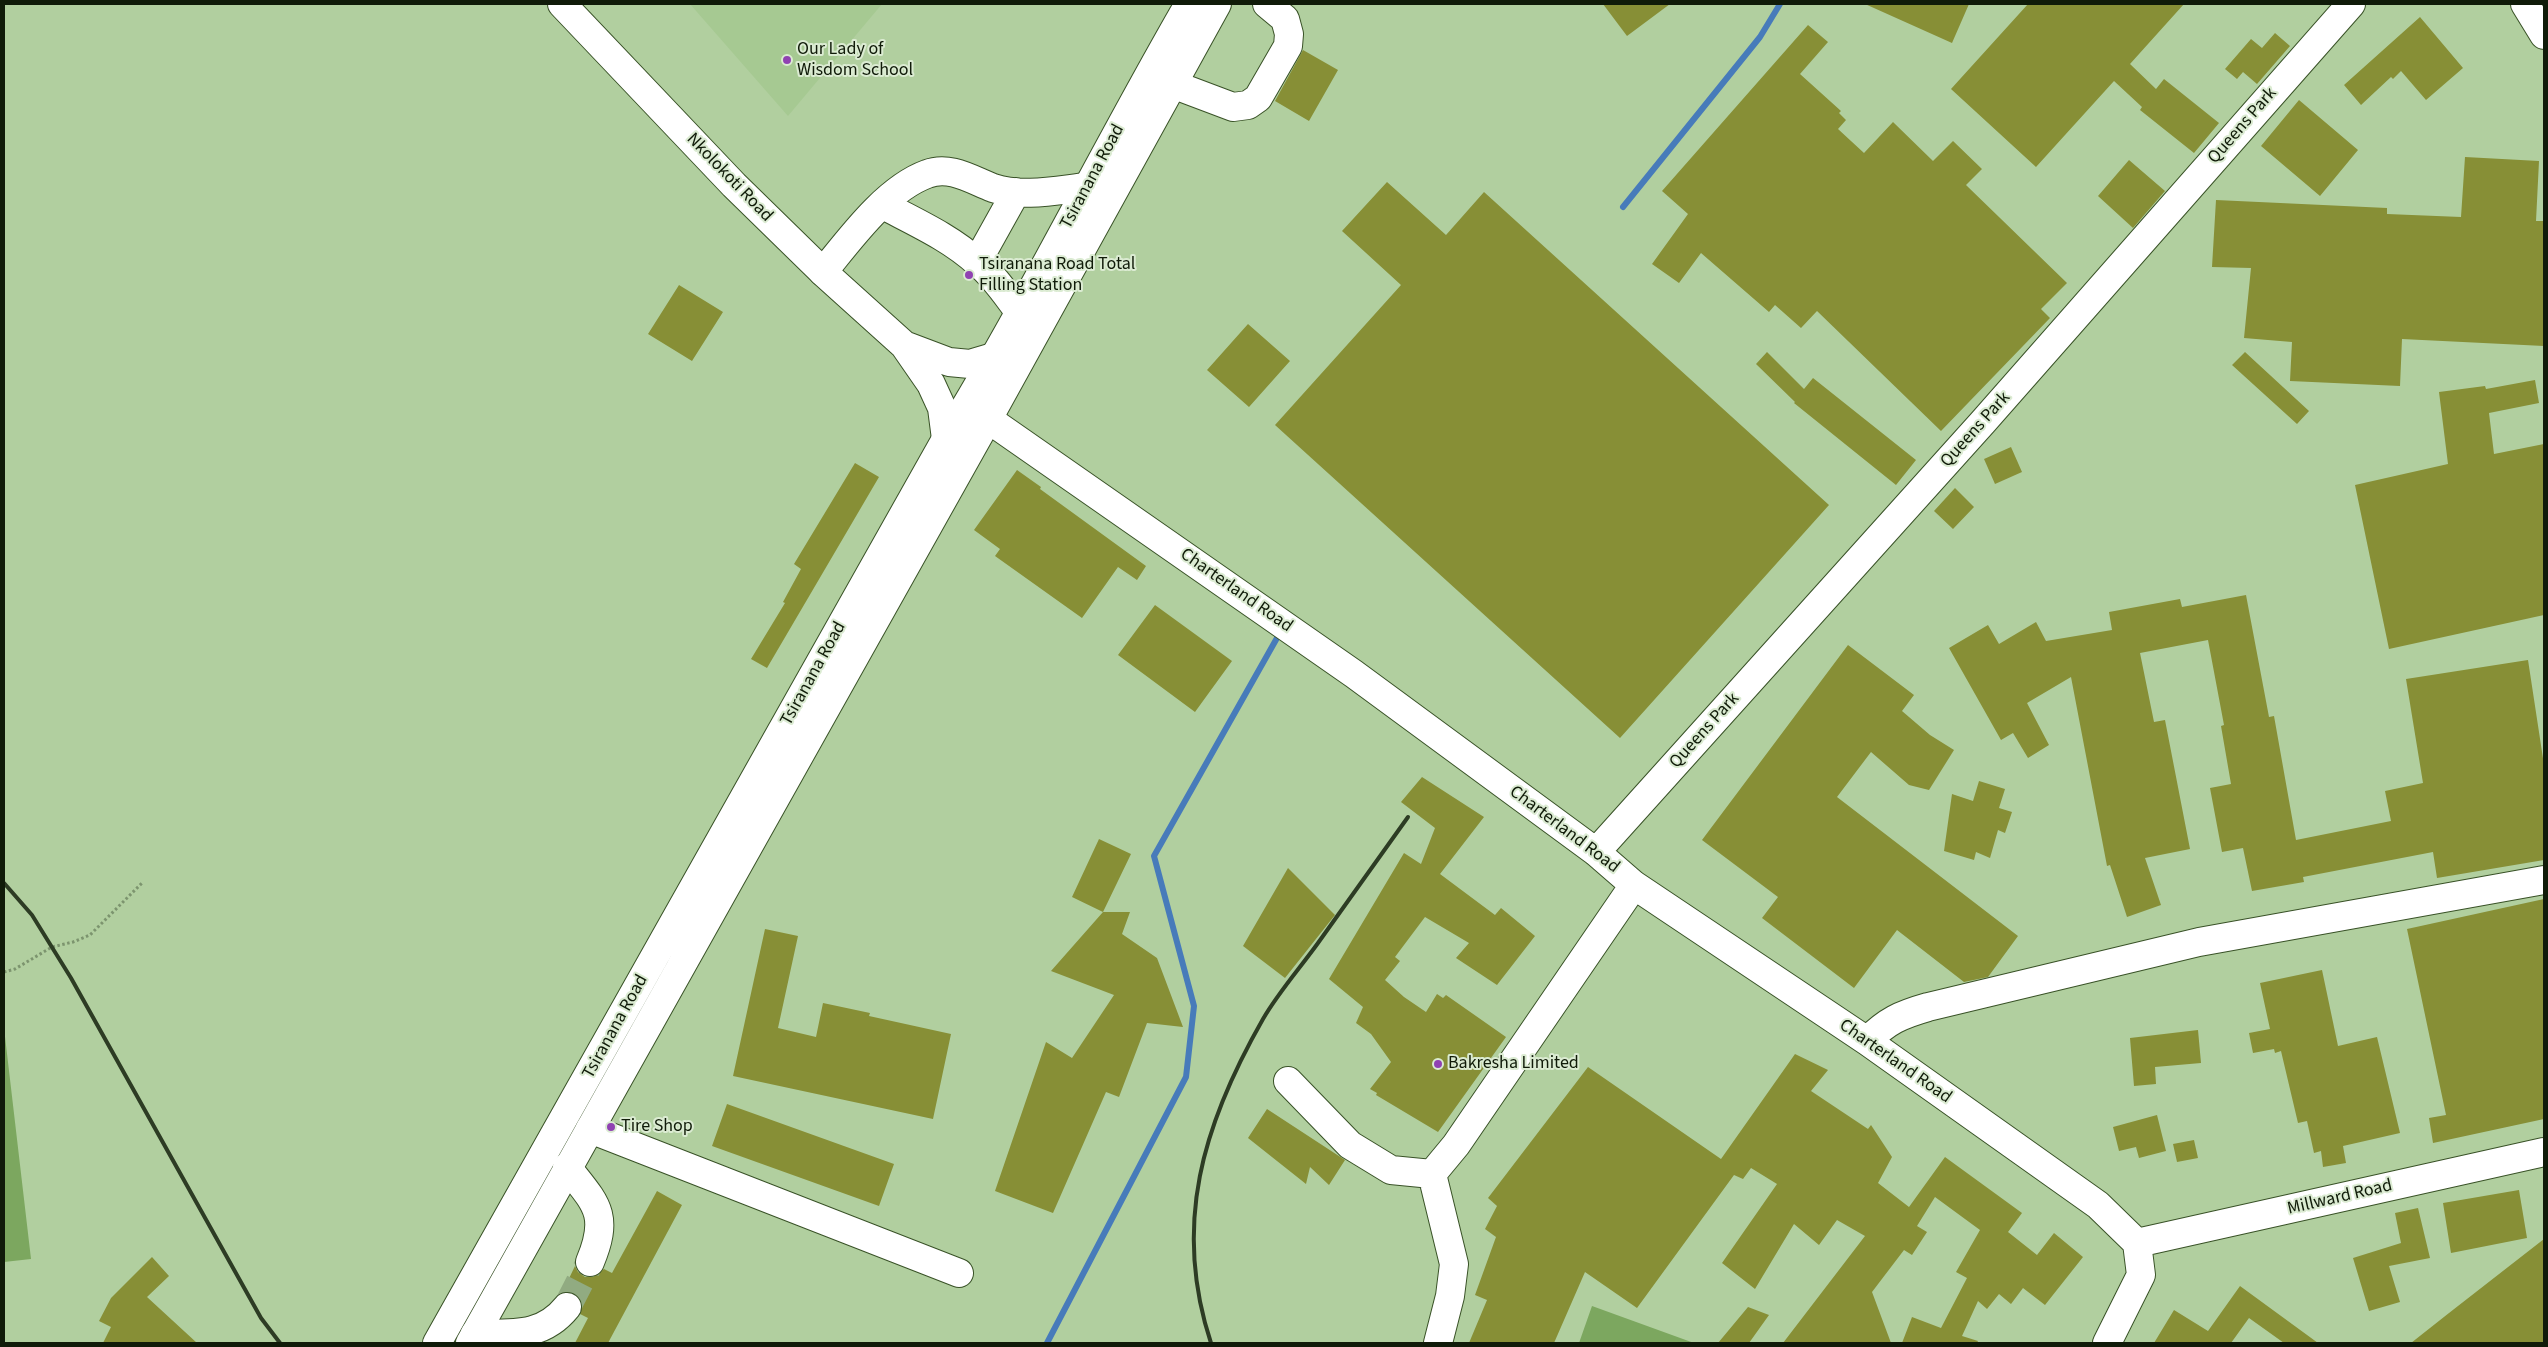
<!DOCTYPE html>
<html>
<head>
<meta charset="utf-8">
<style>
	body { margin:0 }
	#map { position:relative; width:2548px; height:1347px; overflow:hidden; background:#b1cf9f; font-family:"Source Sans 3",sans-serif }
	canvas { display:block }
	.frame { position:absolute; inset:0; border:5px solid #101b09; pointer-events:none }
</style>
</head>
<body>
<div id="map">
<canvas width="2548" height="1347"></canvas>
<div class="frame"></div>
</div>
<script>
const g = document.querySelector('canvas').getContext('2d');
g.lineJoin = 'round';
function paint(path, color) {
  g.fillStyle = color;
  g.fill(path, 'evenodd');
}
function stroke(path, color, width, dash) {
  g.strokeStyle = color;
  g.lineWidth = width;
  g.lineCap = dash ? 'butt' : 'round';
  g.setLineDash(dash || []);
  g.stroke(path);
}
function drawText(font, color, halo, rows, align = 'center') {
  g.font = font + ' "Source Sans 3",sans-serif';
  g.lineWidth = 4;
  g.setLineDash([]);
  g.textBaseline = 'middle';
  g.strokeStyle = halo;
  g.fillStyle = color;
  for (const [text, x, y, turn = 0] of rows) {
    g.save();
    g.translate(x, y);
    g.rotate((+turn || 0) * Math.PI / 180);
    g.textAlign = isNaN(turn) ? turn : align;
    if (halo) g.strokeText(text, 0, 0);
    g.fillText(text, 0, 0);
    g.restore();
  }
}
paint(new Path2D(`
	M690,4H882L788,116Z`), '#a6c992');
paint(new Path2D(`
	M4,1028L31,1259L4,1262Z
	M1592,1306L1694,1343H1579Z`), '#7ca75f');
stroke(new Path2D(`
	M1623,207L1760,37L1780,4
	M1047,1343L1186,1077L1194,1006L1154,856L1277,638`), '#477bba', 6);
paint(new Path2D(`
	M1603,4H1670L1627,36Z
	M1865,4H1969L1952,43Z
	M2028,4H2184L2130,64L2156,89L2164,79L2219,123L2194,153L2140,110L2142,107L2114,81L2036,167L1951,89Z
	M2420,17L2463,68L2426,100L2401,71L2393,79L2391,77L2361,105L2344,85Z
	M1808,25L1828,42L1800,74L1841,111L1839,113L1846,120L1838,129L1864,153L1893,122L1933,161L1953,141L1982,169L1966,185L2067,283L2041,309L2050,318L1941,431L1817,311L1801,328L1775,305L1769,312L1701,253L1679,283L1652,264L1688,214L1662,191Z
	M2275,33L2290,46L2257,84L2243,72L2237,79L2225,69L2251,39L2262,48Z
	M1303,50L1338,70L1309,121L1275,101Z
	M2299,100L2358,150L2320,196L2261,146Z
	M2465,157L2539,161L2536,221H2544V346L2402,339L2400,386L2290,381L2292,342L2244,338L2251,268L2212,267L2216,200L2387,208V214L2461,217Z
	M2129,160L2165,191L2133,228L2098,196Z
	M1387,182L1446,235L1484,192L1829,505L1620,738L1275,425L1401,285L1342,231Z
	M679,285L723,312L692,361L648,334Z
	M1248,324L1290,361L1249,407L1207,370Z
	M1767,352L1804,389L1813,378L1916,460L1896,485L1794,403L1795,402L1756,364Z
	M2245,352L2309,411L2297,424L2232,365Z
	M2535,380L2539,403L2489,413L2494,454L2544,444V615L2389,649L2355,485L2448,464L2439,392L2485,386L2486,389Z
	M2011,447L2022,472L1995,484L1984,459Z
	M855,463L879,477L767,668L751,659L785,603L783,602L801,569L794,564Z
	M1017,470L1041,487L1040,489L1146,566L1137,580L1118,567L1082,618L995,556L1000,549L974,530Z
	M1955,488L1974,507L1953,529L1934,511Z
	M2246,595L2269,717L2274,716L2296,840L2391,821L2385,791L2423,783L2406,679L2528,660L2544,765V860L2437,878L2433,852L2303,877L2304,882L2252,891L2243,848L2222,852L2210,788L2231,784L2221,726L2224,725L2208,640L2140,653L2154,722L2165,720L2190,849L2145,858L2161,905L2127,917L2110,865L2107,866L2071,677L2027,703L2049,745L2028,758L2013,733L2001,740L1949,648L1988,625L1999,644L2036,622L2046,641L2112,630L2109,612L2180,599L2182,607Z
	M1155,605L1232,661L1195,712L1118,655Z
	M1848,645L1914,695L1902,711L1930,735L1954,750L1929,790L1909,785L1871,752L1837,797L2018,936L1988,977L1964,982L1897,930L1854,988L1762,918L1778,897L1702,840Z
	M1422,777L1484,817L1440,874L1495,915L1501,908L1535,936L1497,985L1456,958L1469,943L1425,917L1395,957L1400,961L1385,980L1404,997L1426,1012L1437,994L1443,998L1446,995L1506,1037L1438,1132L1376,1095L1377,1093L1370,1089L1391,1062L1371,1034L1356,1023L1363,1007L1329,979L1404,853L1421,864L1435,828L1401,802Z
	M1979,781L2005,789L1999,808L2012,812L2005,833L1998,830L1990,858L1976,852L1974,860L1944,851L1952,794L1973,801Z
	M1099,839L1131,854L1103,912L1072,897Z
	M1288,868L1335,915L1285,978L1243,946Z
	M2544,899V1119L2433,1143L2429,1118L2446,1115L2407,929Z
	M1103,912H1130L1122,934L1157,958L1183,1027L1147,1023L1119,1097L1106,1092L1053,1213L995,1191L1046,1042L1072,1058L1114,995L1051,971Z
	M765,929L798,936L778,1028L816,1037L823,1003L870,1013L869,1016L951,1034L933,1119L733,1076Z
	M2322,970L2338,1046L2377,1037L2400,1133L2343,1146L2346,1163L2323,1167L2321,1151L2314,1153L2307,1121L2298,1123L2281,1051L2275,1053L2274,1049L2253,1053L2249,1033L2270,1029L2260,983Z
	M2198,1030L2201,1063L2155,1067L2156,1084L2134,1086L2130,1038Z
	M1795,1054L1828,1070L1811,1091L1868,1129L1871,1125L1892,1157L1878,1183L1909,1207L1945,1157L2022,1213L2008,1232L2037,1255L2054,1233L2083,1257L2045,1305L2023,1288L2011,1304L1999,1294L1987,1309L1978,1301L1962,1336L1978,1341L1977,1343H1902L1912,1317L1941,1328L1967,1278L1956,1272L1980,1230L1935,1197L1917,1226L1927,1232L1912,1255L1904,1250L1872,1292L1891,1343H1783L1865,1236L1837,1220L1819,1245L1794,1224L1755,1289L1722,1263L1777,1184L1751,1168L1743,1179L1734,1175L1637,1308L1585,1272L1554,1343H1469L1487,1300L1475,1295L1496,1237L1485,1229L1497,1206L1488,1198L1588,1067L1721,1159Z
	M727,1104L894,1164L879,1206L712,1146Z
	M1267,1109L1345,1160L1329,1185L1310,1167L1306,1184L1248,1138Z
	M2157,1115L2166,1151L2139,1158L2136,1147L2119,1151L2113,1127Z
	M2194,1140L2198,1158L2177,1162L2173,1144Z
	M2519,1190L2527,1238L2451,1253L2443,1203Z
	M657,1191L682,1205L608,1343H575L588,1318L580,1314L582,1303L577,1295L570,1292L562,1293L575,1266L578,1272L585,1277H593L604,1269L612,1273Z
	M2418,1208L2430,1258L2389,1266L2400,1302L2369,1311L2353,1258L2401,1243L2395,1213Z
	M2544,1239V1343H2411L2449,1313Z
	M152,1257L169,1276L147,1297L197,1343H103L111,1327L99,1321L111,1298Z
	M2240,1286L2318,1343H2284L2249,1318L2231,1343H2154L2174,1310L2208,1331Z
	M1748,1307L1769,1315L1749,1343H1718Z`), '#878f36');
stroke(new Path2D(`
	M567,1307L590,1262`), '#91ab81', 28, [28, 14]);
const minor = new Path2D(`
	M1172,84L1233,107L1248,105L1258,98L1288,46L1289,34L1285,19L1267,4
	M883,205C915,222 951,238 978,263C995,277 1007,296 1020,313
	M977,262L1016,192
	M823,272C850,239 886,189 927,174C950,165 972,180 993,188C1022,198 1058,190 1087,187
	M988,419L1354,674L1596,852L1634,885L1867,1041L2098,1205L2137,1243
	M1596,852L1983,422L2351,4
	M1867,1041C1887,1021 1900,1015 1928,1007L2199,942L2544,880
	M1288,1081L1350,1145L1391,1170L1432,1174L1456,1145L1634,885
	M590,1129L959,1273
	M567,1167C596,1204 610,1214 590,1262
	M1432,1174L1454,1264L1450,1296L1438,1343
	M2137,1243L2544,1152
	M475,1334C512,1333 542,1338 567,1307
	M2107,1343L2141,1275L2137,1243`);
const major = new Path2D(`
	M562,4L734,185L823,272L904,345L931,384L942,408L946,439
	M904,345L949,362L970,364L997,356`);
const highway = new Path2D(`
	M2525,4L2544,35
	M437,1343L946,439C1033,297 1106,147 1189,4
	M470,1343L988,419L1217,4`);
stroke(minor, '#395227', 30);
stroke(major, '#395227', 30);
stroke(highway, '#395227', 30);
stroke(new Path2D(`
	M4,972L15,969L52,947L73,942L90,935L142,883`), '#7c946e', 3, [2.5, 2.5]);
stroke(minor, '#fff', 28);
stroke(major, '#fff', 28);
stroke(highway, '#fff', 28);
stroke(new Path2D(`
	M4,883L32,915L71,978L261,1318L280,1343
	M1211,1343C1172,1225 1203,1124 1263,1019C1278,993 1300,968 1318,943C1348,901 1378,859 1408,817`), '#2d3c24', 4);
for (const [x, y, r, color] of [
	[787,60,5,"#9042b2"],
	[969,275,5,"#9042b2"],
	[1438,1064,5,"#9042b2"],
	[611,1127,5,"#9042b2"]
]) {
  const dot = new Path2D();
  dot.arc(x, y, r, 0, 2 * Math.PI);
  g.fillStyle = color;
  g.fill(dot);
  stroke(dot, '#dbebd2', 2);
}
drawText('18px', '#101b09', '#dbebd2', [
	["Our Lady of",797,50],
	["Wisdom School",797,71],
	["Tsiranana Road Total",979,265],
	["Filling Station",979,286],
	["Bakresha Limited",1448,1064],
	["Tire Shop",621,1127]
], 'left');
drawText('18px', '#101b09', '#dbebd2', [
	["Queens Park",2243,126,-49],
	["Tsiranana Road",1093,177,-62],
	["Nkolokoti Road",729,178,46],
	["Queens Park",1976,430,-48],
	["Charterland Road",1236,591,35],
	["Tsiranana Road",814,674,-61],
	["Queens Park",1705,731,-48],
	["Charterland Road",1564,830,37],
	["Tsiranana Road",616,1027,-61],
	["Charterland Road",1895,1062,35],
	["Millward Road",2340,1198,-13]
]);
</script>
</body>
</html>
